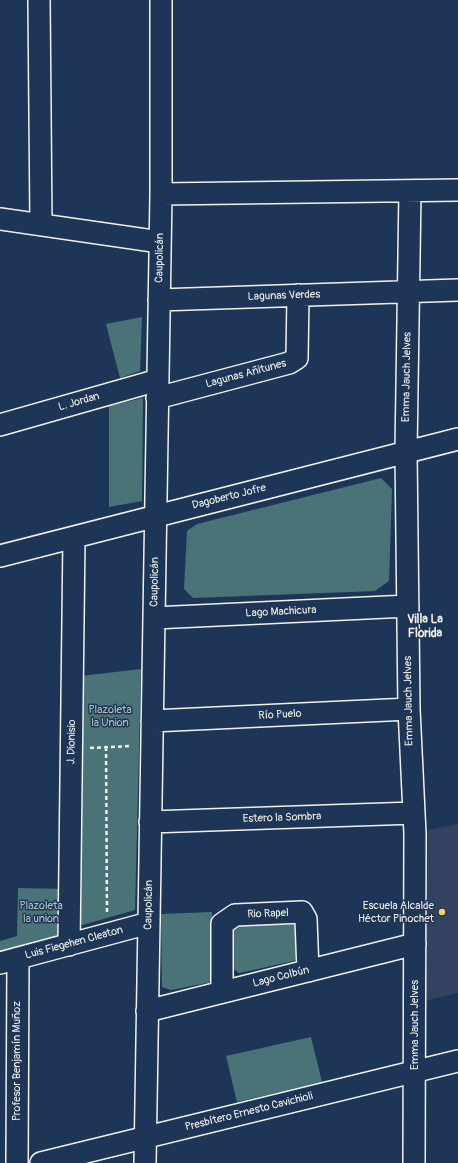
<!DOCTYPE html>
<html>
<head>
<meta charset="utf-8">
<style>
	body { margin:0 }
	canvas { display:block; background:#1d3557 }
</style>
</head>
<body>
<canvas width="458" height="1163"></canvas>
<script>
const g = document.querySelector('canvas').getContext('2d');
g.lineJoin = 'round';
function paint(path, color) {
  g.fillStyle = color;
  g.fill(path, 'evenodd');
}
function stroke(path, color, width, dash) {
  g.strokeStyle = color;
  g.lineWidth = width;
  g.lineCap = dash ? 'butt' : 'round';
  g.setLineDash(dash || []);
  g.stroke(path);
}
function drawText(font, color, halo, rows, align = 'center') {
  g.font = font + ' Pangolin,sans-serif';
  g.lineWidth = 3;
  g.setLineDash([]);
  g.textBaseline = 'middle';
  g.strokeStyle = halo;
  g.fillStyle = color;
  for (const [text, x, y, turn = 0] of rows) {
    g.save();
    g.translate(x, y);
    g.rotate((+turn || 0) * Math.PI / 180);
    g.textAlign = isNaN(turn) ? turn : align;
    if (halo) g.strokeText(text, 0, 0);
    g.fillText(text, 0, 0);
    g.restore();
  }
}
paint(new Path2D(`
	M458,824V993L425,1001L428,830Z`), '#334260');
paint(new Path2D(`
	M142,317L140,371L120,378L106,324Z
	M143,398L142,501L109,507V406Z
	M381,478L392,489L389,581L375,591L193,598L184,589L187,531L197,524Z
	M141,669L135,910L79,926L81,676Z
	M18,888L66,889L63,938L0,955V941L17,936Z
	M212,912V982L171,990L162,987L161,914Z
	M292,924L298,926V957L294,961L239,973L231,967V930L239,925Z
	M311,1037L322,1082L237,1102L226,1056Z`), '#4a7378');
const street = new Path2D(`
	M39,0L41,225
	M410,191L406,452L409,709L415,834L414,1163
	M161,194L458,190
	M0,219L160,242
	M159,300L458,290
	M157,398L289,363L297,358L298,295
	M0,425L158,380
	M0,556L458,439
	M154,618L408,606
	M152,721L409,709
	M150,822L414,813
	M69,945L74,538
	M0,963L149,923
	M222,992V924L235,915L302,912L306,919L308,971
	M147,1011L415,944
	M17,1163L18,958
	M41,1163L458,1061
	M145,1163L161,194V0`);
stroke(street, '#f4f1e8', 24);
stroke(new Path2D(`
	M106,747L107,914
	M90,748L131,746`), '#f4f1e8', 2.5, [4, 3]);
stroke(street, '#1d3557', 21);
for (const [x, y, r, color] of [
	[442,912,4,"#ffd166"]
]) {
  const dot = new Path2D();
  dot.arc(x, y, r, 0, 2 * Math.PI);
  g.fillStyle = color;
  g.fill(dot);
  stroke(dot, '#1d3557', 1.5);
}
drawText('11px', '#f4f1e8', '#1d3557', [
	["Caupolicán",160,258,-89],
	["Lagunas Verdes",284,296,-2],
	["Lagunas Añitunes",246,374,-15],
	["Emma Jauch Jelves",407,377,-89],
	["L. Jordan",79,402,-16],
	["Dagoberto Jofre",229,497,-14],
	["Caupolicán",155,582,-89],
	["Lago Machicura",281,612,-3],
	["Emma Jauch Jelves",409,701,-91],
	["Río Puelo",280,715,-3],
	["J. Dionisio",72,742,-89],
	["Estero la Sombra",282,818,-2],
	["Caupolicán",149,905,-89],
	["Rio Rapel",268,914,-2],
	["Luis Fiegehen Cleaton",74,943,-15],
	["Lago Colbún",281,977,-14],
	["Emma Jauch Jelves",415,1025,-90],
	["Profesor Benjamín Muñoz",17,1061,-90],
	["Presbítero Ernesto Cavichioli",249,1112,-14]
]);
drawText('11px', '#b8c5c1', '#1d3557', [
	["Plazoleta",110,710],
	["la Union",110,723],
	["Plazoleta",41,906],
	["la union",41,919]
]);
drawText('11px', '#f4f1e8', '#1d3557', [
	["Escuela Alcalde",434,906],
	["Héctor Pinochet",434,919]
], 'right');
drawText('bold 12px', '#f4f1e8', '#1d3557', [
	["Villa La",425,620],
	["Florida",425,634]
]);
</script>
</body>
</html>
